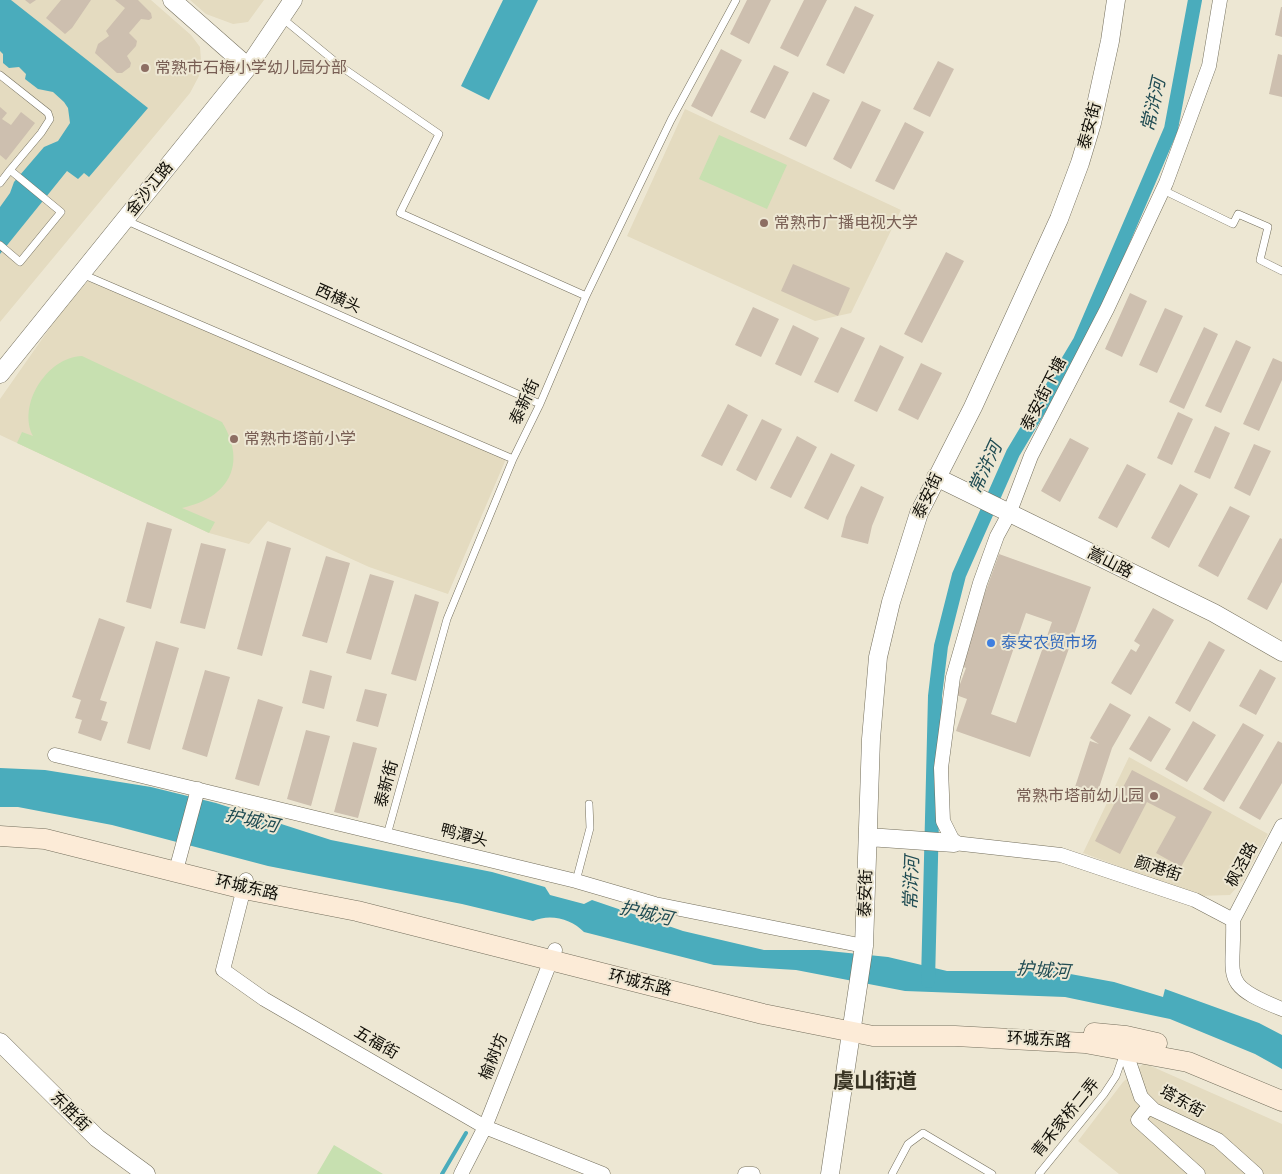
<!DOCTYPE html>
<html>
<head>
<meta charset="utf-8">
<style>
	body { margin:0 }
	canvas { display:block; background:#ede7d3 }
</style>
</head>
<body>
<canvas width="1282" height="1174"></canvas>
<script>
const g = document.querySelector('canvas').getContext('2d');
g.lineJoin = 'round';
function paint(path, color) {
  g.fillStyle = color;
  g.fill(path, 'evenodd');
}
function stroke(path, color, width, dash) {
  g.strokeStyle = color;
  g.lineWidth = width;
  g.lineCap = dash ? 'butt' : 'round';
  g.setLineDash(dash || []);
  g.stroke(path);
}
function drawText(font, color, halo, rows, align = 'center') {
  g.font = font + ' "PT Serif","Noto Sans SC",serif';
  g.lineWidth = 4;
  g.setLineDash([]);
  g.textBaseline = 'middle';
  g.strokeStyle = halo;
  g.fillStyle = color;
  for (const [text, x, y, turn = 0] of rows) {
    g.save();
    g.translate(x, y);
    g.rotate((+turn || 0) * Math.PI / 180);
    g.textAlign = isNaN(turn) ? turn : align;
    if (halo) g.strokeText(text, 0, 0);
    g.fillText(text, 0, 0);
    g.restore();
  }
}
paint(new Path2D(`
	M0,0H151L191,35L200,47L201,60L199,76L190,93L0,322Z
	M190,0H264L248,22L233,24L206,14Z
	M685,109L901,210L851,313L815,321L627,236Z
	M88,281L506,459L448,594L369,567L268,521L249,544L209,533L0,435V399L61,312Z
	M1129,757L1268,834L1243,880L1230,895L1199,896L1083,853Z
	M1144,1063L1282,1124V1174H1119L1078,1141L1123,1082Z`), '#e4dbc0');
paint(new Path2D(`
	M719,135L787,165L767,209L699,179Z
	M82,356L222,422C248,465 228,498 182,508L215,522L209,533L17,443L22,432L33,436C17,405 47,357 82,356Z
	M334,1145L383,1174H317Z`), '#c7e0b0');
paint(new Path2D(`
	M0,0H11L148,108L89,177L84,173L78,179L67,171L0,254V207L10,193L14,182L44,147L58,141L70,123L68,108L64,102L53,92L38,89L25,79L26,74L19,67L9,68L3,63V54L0,51Z
	M503,0H538L489,100L461,86Z
	M0,768L45,770L151,787L216,803L331,840L492,872L545,887L550,895L584,904L592,900L683,931L764,950H819L888,957L947,971H1054L1114,982L1163,997L1165,989L1259,1023L1282,1035V1069L1255,1054L1170,1019L1065,997L905,991L796,970L714,965L584,932C572,919 550,913 533,921L462,904L268,866L112,825L18,807H0Z`), '#4aacbc');
stroke(new Path2D(`
	M442,1174L466,1133`), '#4aacbc', 4);
stroke(new Path2D(`
	M928,981L935,696L941,646L959,575L1013,453L1080,341L1171,129L1195,0`), '#4aacbc', 14);
paint(new Path2D(`
	M25,0H36L30,4Z
	M61,0H91L72,28L65,34L46,18Z
	M115,0H138L151,13L152,18L149,20L141,19L129,33L137,41L136,46L127,56L131,63L130,67L122,73H117L95,53L98,44L109,36L106,31L125,8Z
	M747,0H771L749,44L730,34Z
	M804,0H827L798,57L780,48Z
	M855,6L874,15L844,74L826,65Z
	M1281,7H1282V37L1275,35Z
	M721,49L742,60L712,117L691,106Z
	M1278,54L1282,55V97L1269,94Z
	M938,61L954,69L930,117L913,109Z
	M774,65L789,72L765,119L750,112Z
	M813,92L830,100L806,147L789,139Z
	M862,101L881,110L851,169L833,159Z
	M0,107L7,113L2,119L11,125L21,112L35,123L6,160L0,155Z
	M905,122L924,132L894,190L875,181Z
	M946,252L964,261L922,343L904,334Z
	M793,264L850,288L838,316L781,291Z
	M1130,293L1147,301L1122,357L1105,349Z
	M753,307L779,319L761,357L735,345Z
	M1165,308L1183,316L1157,373L1139,365Z
	M793,325L819,338L801,376L775,364Z
	M841,327L865,338L838,393L814,382Z
	M1204,327L1218,334L1184,409L1169,402Z
	M1236,340L1251,347L1221,413L1205,406Z
	M880,345L904,357L877,412L854,401Z
	M1273,358L1282,362V380L1259,431L1243,424Z
	M921,363L942,373L918,420L898,410Z
	M728,404L748,415L722,466L701,456Z
	M1178,412L1193,419L1172,465L1157,458Z
	M762,419L782,429L756,481L736,470Z
	M1215,426L1230,433L1210,479L1194,472Z
	M797,436L817,447L791,498L770,488Z
	M1070,438L1089,448L1060,502L1041,491Z
	M1254,444L1271,451L1250,496L1234,488Z
	M831,453L855,465L828,520L804,508Z
	M1127,464L1146,474L1117,528L1098,518Z
	M1180,484L1198,494L1169,548L1151,538Z
	M861,486L884,497L872,526L868,544L841,537L846,517Z
	M1230,506L1250,516L1218,577L1198,566Z
	M147,522L172,529L151,609L126,602Z
	M1280,538L1282,539V582L1267,610L1247,599Z
	M267,541L291,548L262,656L237,649Z
	M201,543L226,549L205,629L180,623Z
	M999,554L1091,587L1030,757L956,731L967,699L956,695L966,668L959,665ZM1026,613L1052,622L1016,723L991,714Z
	M326,556L350,563L327,643L302,636Z
	M370,574L394,581L371,660L346,653Z
	M415,594L439,602L416,681L391,674Z
	M1153,608L1174,620L1131,695L1111,683L1131,649L1136,652L1140,645L1134,641Z
	M99,618L125,627L100,700L107,702L101,720L108,722L101,741L78,733L82,720L75,718L81,700L72,697Z
	M156,641L179,648L150,750L127,743Z
	M1209,641L1225,650L1190,712L1175,703Z
	M1260,669L1276,678L1256,715L1239,706Z
	M205,670L230,677L207,757L182,749Z
	M310,670L332,676L324,709L302,703Z
	M365,689L387,694L378,727L356,721Z
	M258,699L283,707L259,786L235,779Z
	M1110,703L1131,715L1112,748L1097,794L1075,787L1090,741L1099,744L1090,738Z
	M1149,716L1171,729L1151,762L1129,749Z
	M1193,721L1216,735L1187,782L1165,769Z
	M1243,723L1264,735L1224,802L1203,789Z
	M306,730L330,736L311,806L287,799Z
	M1278,741L1282,743V783L1260,820L1239,808Z
	M353,742L377,748L358,818L334,812Z
	M1132,770L1212,812L1181,867L1156,853L1176,817L1147,802L1120,854L1095,841Z`), '#cdbfaf');
const service = new Path2D(`
	M282,18L343,68L439,134L400,213L586,296
	M0,75L48,113L50,119L41,133L10,170L61,212L20,262L0,245
	M0,183L10,170
	M1163,190L1233,224L1238,214L1268,227L1260,260L1282,271
	M125,220L540,404
	M82,274L513,459
	M387,835L447,619L513,459L540,404L586,296L671,120L736,0
	M576,881L590,828L589,804
	M892,1174L908,1144L923,1133L992,1174
	M1039,1174L1104,1094L1116,1076L1124,1053`);
const minor = new Path2D(`
	M1220,0L1209,66L1166,183L1107,309L1031,456L1009,514L997,536L980,583L953,677L941,768L943,821L954,843L1061,855L1195,900L1233,920C1235,978 1218,984 1282,1009
	M55,755L576,881L655,904L864,946
	M178,863L198,789
	M246,880L223,970L264,999L485,1127L603,1174
	M1233,920L1282,826
	M1125,1044V1050L1141,1097L1154,1110L1218,1140L1256,1174
	M1149,1106L1138,1120L1198,1174
	M461,1174L485,1127L555,950
	M745,1174H753`);
const tertiary = new Path2D(`
	M172,0L248,67
	M0,374L248,67L293,0
	M936,477L1214,613L1282,652
	M868,837L954,843
	M0,1042L97,1138L146,1174
	M830,1174L864,946L871,739L878,657L891,602L919,513L973,407L1059,219L1080,163L1092,123L1110,41L1116,0`);
const secondary = new Path2D(`
	M0,836L45,839L244,889L357,911L763,1014L873,1036H955L1085,1043L1188,1062L1282,1101
	M1094,1033L1126,1036L1157,1043`);
stroke(service, '#746f5d', 8);
stroke(minor, '#746f5d', 15);
stroke(tertiary, '#746f5d', 19);
stroke(secondary, '#746f5d', 21);
stroke(service, '#fff', 7);
stroke(minor, '#fff', 14);
stroke(tertiary, '#fff', 18);
stroke(secondary, '#fcebd7', 20);
for (const [x, y, r, color] of [
	[145,68,5,"#8d6e63"],
	[764,223,5,"#8d6e63"],
	[234,439,5,"#8d6e63"],
	[991,643,5,"#3f7fe0"],
	[1154,796,5,"#8d6e63"]
]) {
  const dot = new Path2D();
  dot.arc(x, y, r, 0, 2 * Math.PI);
  g.fillStyle = color;
  g.fill(dot);
  stroke(dot, '#ede7d3', 2);
}
drawText('16px', '#785e54', '#ede7d3', [
	["常熟市石梅小学幼儿园分部",155,68],
	["常熟市广播电视大学",774,223],
	["常熟市塔前小学",244,439],
	["常熟市塔前幼儿园",1144,796,"right"]
], 'left');
drawText('16px', '#100e07', '#ede7d3', [
	["泰安街",1090,126,-75],
	["金沙江路",150,189,-51],
	["西横头",338,299,24],
	["泰安街下塘",1044,394,-63],
	["泰新街",525,402,-65],
	["泰安街",928,496,-65],
	["嵩山路",1110,563,27],
	["泰新街",387,784,-75],
	["鸭潭头",464,836,14],
	["枫泾路",1242,865,-62],
	["颜港街",1158,869,18],
	["环城东路",247,888,13],
	["泰安街",866,893,-88],
	["环城东路",640,983,14],
	["环城东路",1039,1040,3],
	["五福街",376,1043,30],
	["榆树坊",494,1057,-68],
	["塔东街",1182,1102,29],
	["东胜街",70,1112,45],
	["青禾家桥二弄",1066,1118,-51]
]);
drawText('16px', '#366cbe', '#ede7d3', [
	["泰安农贸市场",1001,643]
], 'left');
drawText('italic 18px', '#204c53', '#ede7d3', [
	["常浒河",1154,105,-77],
	["常浒河",986,468,-65],
	["护城河",252,821,13],
	["常浒河",912,883,-88],
	["护城河",646,914,13],
	["护城河",1043,971,4]
]);
drawText('bold 21px', '#383323', '#ede7d3', [
	["虞山街道",875,1082]
]);
</script>
</body>
</html>
